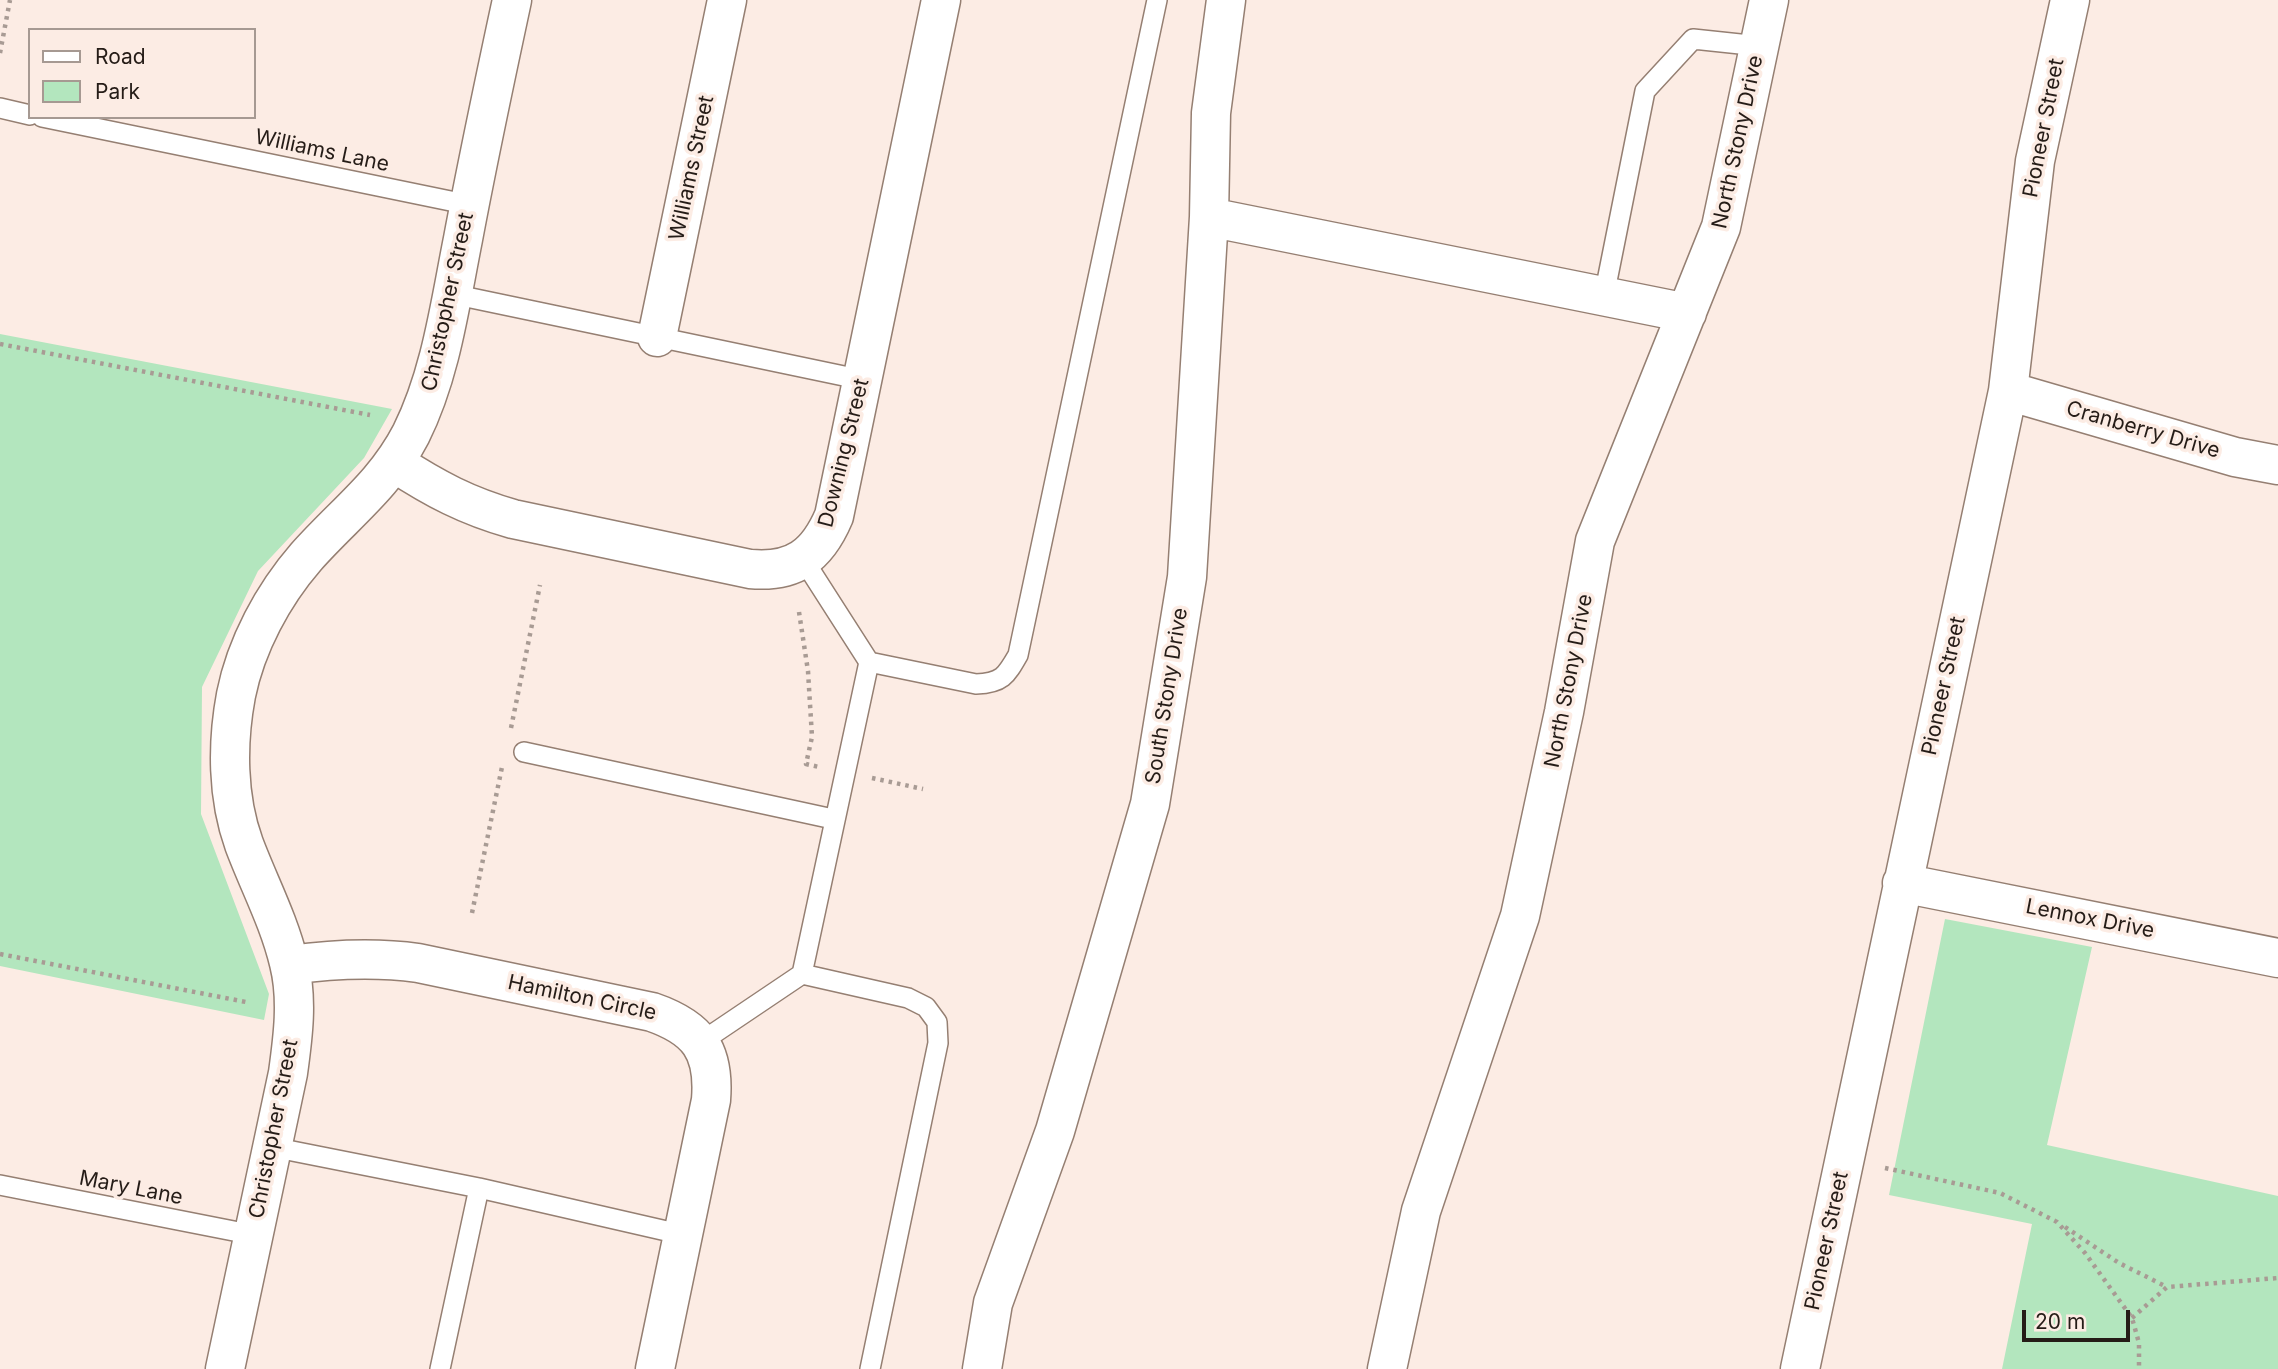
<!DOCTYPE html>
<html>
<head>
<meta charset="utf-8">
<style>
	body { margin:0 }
	#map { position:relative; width:2278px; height:1369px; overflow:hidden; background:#fcece4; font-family:Inter,sans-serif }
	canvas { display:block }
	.legend { position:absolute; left:28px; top:28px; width:228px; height:91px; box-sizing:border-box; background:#fcece4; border:2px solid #a69992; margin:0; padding:9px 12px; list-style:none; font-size:21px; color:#251c17 }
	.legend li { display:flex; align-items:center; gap:14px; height:35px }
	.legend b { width:35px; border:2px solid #a69992 }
	.scale { position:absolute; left:2022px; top:1310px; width:108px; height:32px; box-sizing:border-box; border:4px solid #251c17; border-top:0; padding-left:9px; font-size:21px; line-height:24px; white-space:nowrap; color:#251c17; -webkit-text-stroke:5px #fcece4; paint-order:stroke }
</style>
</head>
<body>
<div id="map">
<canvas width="2278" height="1369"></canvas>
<ul class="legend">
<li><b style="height:9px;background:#fff"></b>Road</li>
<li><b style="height:19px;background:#b3e6be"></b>Park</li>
</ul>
<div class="scale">20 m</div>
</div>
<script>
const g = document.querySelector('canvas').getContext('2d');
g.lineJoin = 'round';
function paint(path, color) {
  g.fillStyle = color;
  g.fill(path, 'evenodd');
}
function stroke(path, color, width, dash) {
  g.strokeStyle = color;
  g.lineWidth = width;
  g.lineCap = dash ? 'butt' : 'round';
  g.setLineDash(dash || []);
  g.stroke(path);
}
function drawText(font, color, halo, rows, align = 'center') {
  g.font = font + ' Inter,sans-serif';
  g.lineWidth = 7;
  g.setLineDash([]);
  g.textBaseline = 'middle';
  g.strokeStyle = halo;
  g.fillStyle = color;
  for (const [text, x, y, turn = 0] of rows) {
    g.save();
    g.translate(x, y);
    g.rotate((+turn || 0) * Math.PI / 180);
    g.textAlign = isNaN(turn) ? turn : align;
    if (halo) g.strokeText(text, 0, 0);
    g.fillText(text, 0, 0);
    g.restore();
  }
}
paint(new Path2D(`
	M0,334L392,409L364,458L258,571L202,687L201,814L269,994L264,1020L0,966Z
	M1945,919L2092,947L2047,1145L2278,1196V1369H2002L2032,1224L1889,1195Z`), '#b3e6be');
const lane = new Path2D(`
	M0,108L30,115
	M42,117L470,205
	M452,294L863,380
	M1604,296L1645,91L1693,39L1759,46
	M869,662L976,684C1002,683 1006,676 1018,655L1157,0
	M524,752L833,819
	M802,974L908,998L926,1007L937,1022L938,1043L870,1369
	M701,1042L802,974L869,662L803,559
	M272,1147L479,1188L684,1235
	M0,1185L254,1235
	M440,1369L479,1188`);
const street = new Path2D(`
	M1209,217L1687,313
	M657,337L727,0
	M2008,391L2235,457L2278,465
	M395,463C435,489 467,506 513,519L750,569C794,573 817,556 834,516L941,0
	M1902,883L2278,958
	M290,965C334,959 374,957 418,963L652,1012C698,1028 715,1050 711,1100L655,1369
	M225,1369L288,1073C293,1037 298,999 289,963C279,921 259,884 244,844C227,797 227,743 236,695C246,645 273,595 306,557C344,514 384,486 411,434C441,374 450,304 463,239C478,159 495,79 512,0
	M982,1369L993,1303L1055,1131L1150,804L1187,577L1209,217L1211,113L1226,0
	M1387,1369L1421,1211L1520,916L1564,712L1595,541L1721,227L1769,0
	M1800,1369L2008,391L2035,161L2070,0`);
stroke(lane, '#957f72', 22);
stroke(street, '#957f72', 41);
stroke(new Path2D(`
	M0,53L10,0
	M0,344L370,415
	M799,612L808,671L812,737L806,764L819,767
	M511,728L540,585
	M872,778L923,789
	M472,913L502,767
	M0,954L246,1002
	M1885,1168L2000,1193L2057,1222L2085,1253L2132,1318L2139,1343V1369
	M2065,1227L2119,1263L2167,1287
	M2132,1318L2167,1287L2278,1278`), '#a89b94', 4.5, [3.5, 5]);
stroke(lane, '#fff', 19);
stroke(street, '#fff', 38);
drawText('21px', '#251c17', '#fcece4', [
	["Pioneer Street",2044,128,-79],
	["North Stony Drive",1738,142,-78],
	["Williams Lane",322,151,12],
	["Williams Street",692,168,-78],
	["Christopher Street",448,302,-78],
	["Cranberry Drive",2143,430,16],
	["Downing Street",844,453,-76],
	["North Stony Drive",1569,681,-79],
	["Pioneer Street",1944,686,-78],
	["South Stony Drive",1167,696,-81],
	["Lennox Drive",2090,919,11],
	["Hamilton Circle",582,998,12],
	["Christopher Street",274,1129,-79],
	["Mary Lane",131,1188,11],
	["Pioneer Street",1827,1241,-78]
]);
</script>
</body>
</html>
